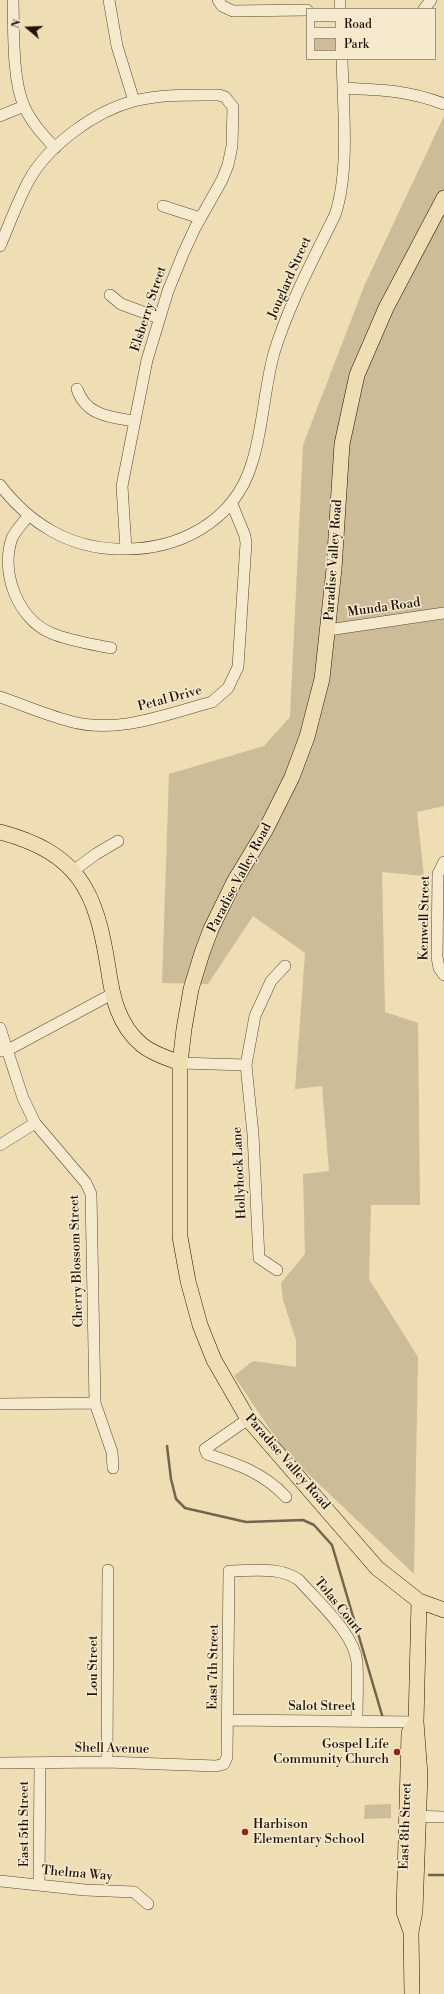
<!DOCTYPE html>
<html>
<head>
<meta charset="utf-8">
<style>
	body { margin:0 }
	#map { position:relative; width:444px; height:1994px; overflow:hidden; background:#efdeb4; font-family:"Libre Bodoni",serif }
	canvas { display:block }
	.legend { position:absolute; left:306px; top:8px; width:130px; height:52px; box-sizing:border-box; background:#f5eace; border:1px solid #a09480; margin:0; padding:5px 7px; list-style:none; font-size:12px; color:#20140a }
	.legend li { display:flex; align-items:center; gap:8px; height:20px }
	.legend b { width:20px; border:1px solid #a09480 }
	.north { position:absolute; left:8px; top:8px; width:40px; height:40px; -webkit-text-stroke:3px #f5eace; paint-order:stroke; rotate:289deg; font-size:11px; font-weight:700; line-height:16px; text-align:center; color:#20140a }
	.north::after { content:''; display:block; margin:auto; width:14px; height:18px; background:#20140a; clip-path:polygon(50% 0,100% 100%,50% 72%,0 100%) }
</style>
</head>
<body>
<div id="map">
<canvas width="444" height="1994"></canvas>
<ul class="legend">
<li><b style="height:5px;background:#efdeb4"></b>Road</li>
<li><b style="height:11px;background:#ccbc97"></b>Park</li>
</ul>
<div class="north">N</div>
</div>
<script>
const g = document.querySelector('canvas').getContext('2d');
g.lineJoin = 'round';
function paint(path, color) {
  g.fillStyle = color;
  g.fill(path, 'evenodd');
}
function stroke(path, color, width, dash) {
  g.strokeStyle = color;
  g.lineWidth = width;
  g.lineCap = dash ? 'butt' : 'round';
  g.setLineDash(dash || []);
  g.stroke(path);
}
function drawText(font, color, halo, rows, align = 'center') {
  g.font = font + ' "Libre Bodoni",serif';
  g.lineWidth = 3;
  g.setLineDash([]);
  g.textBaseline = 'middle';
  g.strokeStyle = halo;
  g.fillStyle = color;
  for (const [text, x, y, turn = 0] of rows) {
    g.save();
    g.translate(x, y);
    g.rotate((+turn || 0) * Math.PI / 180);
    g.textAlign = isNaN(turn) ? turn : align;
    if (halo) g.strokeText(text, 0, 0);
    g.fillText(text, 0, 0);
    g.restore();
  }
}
paint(new Path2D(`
	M444,116V806L417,812L424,876L382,872L385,1012L418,1023L420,1205H371L369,1279L418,1357L414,1574L286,1453L234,1376L253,1361L296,1367V1340L283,1300L281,1283L305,1254L303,1174L329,1171L322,1086L295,1089L305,953L253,916L208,984L162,983L169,774L264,746L290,717L303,445L365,284Z
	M391,1804V1818L364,1819L365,1805Z`), '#ccbc97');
stroke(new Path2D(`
	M167,1446L171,1479L176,1499L185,1508L246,1522L303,1520L314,1525L332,1545L382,1715
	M429,1875H444`), '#72644d', 2.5);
const minor = new Path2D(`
	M13,0C14,30 12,79 24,106C31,122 43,135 55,148
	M109,0L117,46L134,101
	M218,0L222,6L233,11L307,10
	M340,0V9
	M424,9L431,0
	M343,88C382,90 406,90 444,104
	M0,116L24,106
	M163,206L200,218
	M0,246C9,225 17,203 28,182C47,146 95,111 134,101C162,94 191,95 219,95L225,97L233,107L232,146L228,165L222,180L195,228L183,254L168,291L147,360L122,486L126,549
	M110,295L121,304L159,318
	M77,389C86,416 111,417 134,421
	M0,485C29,523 69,548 118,549C177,551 234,523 252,463C263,429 264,389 274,353C289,304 313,260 335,215C350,171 343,106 342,59
	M28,516C23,523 16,530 12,538C0,573 18,619 51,633C70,641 91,644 111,648
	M328,630L444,613
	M0,697C23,705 46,715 69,721C117,735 167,714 212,702L228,688L238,667L246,543L245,536L232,504
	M444,862L438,874L437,957L439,968L444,975
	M73,871L96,854L118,841
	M0,1028L23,1098L35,1123L86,1183L91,1194L95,1403L112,1452L113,1468
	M1,1051H6L112,994
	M180,1063L246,1065
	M0,1145L35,1123
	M277,1270L259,1258L253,1134L246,1065L255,1016L271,981L285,966
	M0,1404L95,1403
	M248,1419L205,1449L207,1454C237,1464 264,1473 286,1497
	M228,1720L416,1722
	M107,1762L108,1570
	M0,1763L107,1762L216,1766L224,1764L227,1757L229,1571C252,1571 279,1566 299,1580C318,1602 354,1633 357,1662C358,1682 357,1702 357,1721
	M411,1816L444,1817
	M0,1881L85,1890L134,1892L148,1904
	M39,1885L40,1764`);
const major = new Path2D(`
	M444,198L386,308L357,375L342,444L334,569L322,679L307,737L292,777L266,829L234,882L211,929L202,953L191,989L184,1029L180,1063V1237L188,1281L200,1325L214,1360L248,1419L377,1568L419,1601L444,1610
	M0,832C79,853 96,891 108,967C112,996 118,1025 142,1045C153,1054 167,1058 180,1063
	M411,1932L404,1912L409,1733L412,1727
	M412,1994L411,1932L415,1911L420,1775L416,1722L419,1601`);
stroke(minor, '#544634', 12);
stroke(major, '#20140a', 16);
stroke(minor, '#f5eace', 11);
stroke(major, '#efdeb4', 15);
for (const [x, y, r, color] of [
	[397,1752,4,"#8f2418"],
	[245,1832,4,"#8f2418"]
]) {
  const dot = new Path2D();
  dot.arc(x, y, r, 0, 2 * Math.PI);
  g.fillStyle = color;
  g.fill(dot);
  stroke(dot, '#f5eace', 1.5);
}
drawText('13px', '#20140a', '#f5eace', [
	["Jouglard Street",290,278,-66],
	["Elsberry Street",149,309,-72],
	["Paradise Valley Road",334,560,-86],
	["Munda Road",384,608,-8],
	["Petal Drive",170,699,-15],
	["Paradise Valley Road",240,878,-62],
	["Kenwell Street",425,918,-89],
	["Hollyhock Lane",240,1173,-93],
	["Cherry Blossom Street",77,1261,-92],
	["Paradise Valley Road",287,1462,49],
	["Tolas Court",338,1606,51],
	["Lou Street",94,1666,-90],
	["East 7th Street",214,1667,-89],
	["Salot Street",322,1707],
	["Shell Avenue",112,1749,1],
	["East 5th Street",25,1824,-90],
	["East 8th Street",406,1826,-88],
	["Thelma Way",77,1874,5]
]);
drawText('13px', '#20140a', '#f5eace', [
	["Gospel Life",389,1745],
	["Community Church",389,1760],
	["Harbison",253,1825,"left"],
	["Elementary School",253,1840,"left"]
], 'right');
</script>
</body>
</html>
